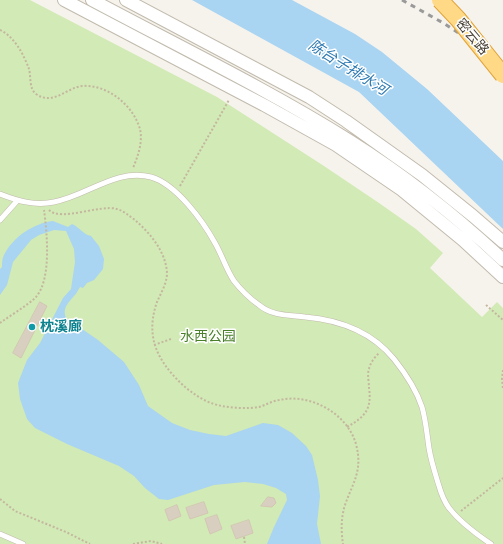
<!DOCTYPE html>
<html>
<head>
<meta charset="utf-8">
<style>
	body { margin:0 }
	canvas { display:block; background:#f6f3ec }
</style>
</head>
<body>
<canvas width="503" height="544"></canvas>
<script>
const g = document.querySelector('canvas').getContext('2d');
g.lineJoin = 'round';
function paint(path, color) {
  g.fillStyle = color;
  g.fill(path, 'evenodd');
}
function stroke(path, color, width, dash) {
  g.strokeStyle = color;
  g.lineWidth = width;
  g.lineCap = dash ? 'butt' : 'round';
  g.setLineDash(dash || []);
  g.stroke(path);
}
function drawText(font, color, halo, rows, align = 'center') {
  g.font = font + ' "PT Sans Narrow","Noto Sans SC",sans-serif';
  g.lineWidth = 3;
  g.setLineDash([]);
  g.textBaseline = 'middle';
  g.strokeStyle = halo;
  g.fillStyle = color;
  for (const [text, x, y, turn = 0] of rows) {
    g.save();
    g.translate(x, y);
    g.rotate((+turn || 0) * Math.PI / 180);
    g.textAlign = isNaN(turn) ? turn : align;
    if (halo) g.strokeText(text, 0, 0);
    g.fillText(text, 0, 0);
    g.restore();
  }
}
paint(new Path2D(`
	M0,0H30L217,97L324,166L379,203L416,229L443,253L430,268L482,317L497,302L503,308V544H0Z`), '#d2eab5');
paint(new Path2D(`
	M192,0H292L355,34L382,52L427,89L503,161V229L359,92Z
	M53,221L68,227L72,224C79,227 84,235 91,236L99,246L104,259L103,269L94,280L87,283L83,288L80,287C78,290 77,293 74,296C68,303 62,308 66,318L98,340L124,362L139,385L148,406L172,423L190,430L209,434L226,436L263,423L278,425L292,433L306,446L312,455L318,480L320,496L317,524L321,544H267L274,527L287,500L286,494L276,488L263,484L245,482L214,485L168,500L159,499L145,488L134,476L119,466L67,444L35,428L27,419L20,399L18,383L27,360L40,343L63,298L71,289L75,262L74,249L66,231L54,230L39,235L31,240L13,262L7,285L0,295V269L2,267C2,263 2,259 4,255C13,237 34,223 53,221Z`), '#a9d4f2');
const building = new Path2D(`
	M40,302L47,306L21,358L13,353Z
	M268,497L274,498L276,503L272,507L261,506Z
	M204,502L208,513L190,519L186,508Z
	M177,505L181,516L169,521L165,510Z
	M217,515L222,529L210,534L205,519Z
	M249,520L253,533L236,539L231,526Z`);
paint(building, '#d8cfc1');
stroke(building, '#d3c7b4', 1);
const service = new Path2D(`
	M0,194C18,201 35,206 54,202C87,196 116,168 151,177C176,184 203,221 215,243C222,255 226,269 234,281C241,290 249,298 259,305C272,316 289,315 305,317C340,320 372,332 394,359C406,374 416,389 422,407C426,421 427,435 429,448C431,461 435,473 439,486C441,493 444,501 449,508C460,522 476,534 491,544
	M0,220L17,201
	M0,534L23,544`);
const tertiary = new Path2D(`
	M64,0L264,105L336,145L402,190L463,240L503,277
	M92,0C178,46 267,89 350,141C404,175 456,216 503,260
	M126,0L309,97L346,121L422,175L473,216L503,242`);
stroke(service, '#c2bbae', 6);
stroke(tertiary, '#c2bbae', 14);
stroke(new Path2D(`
	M0,30C14,36 24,55 29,69C31,76 29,89 36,94C53,106 66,88 82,86C107,84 133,105 140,129C143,142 138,156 133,168
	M180,186L229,100
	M49,210C61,222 100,204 117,209C124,211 129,216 135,220C150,233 166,252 167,273C167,283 161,293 157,302C149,325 151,345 165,365C178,383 199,402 222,406C234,408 248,409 259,407C266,405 272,401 279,400C310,393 347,413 356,444C363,471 353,482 345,505C341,517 341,531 343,544
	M486,305L503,320
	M0,323C11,315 25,307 35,298C52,281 47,232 44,210
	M154,345L171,339
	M503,370L502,379L503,389
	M347,427C365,417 372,409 369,388C369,382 367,374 369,369C370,363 375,357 379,353
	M0,499L15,511L66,532L90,544
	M461,511L503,478
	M244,537L245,544
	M133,544L151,541L162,544`), '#c4b79f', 2, [2, 2]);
stroke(service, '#fff', 5);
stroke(tertiary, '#fff', 12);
stroke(new Path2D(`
	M402,0L445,24L503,62`), '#9a9a9a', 3, [5, 5]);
const trunkBridge = new Path2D(`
	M440,0L458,19L503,75`);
stroke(trunkBridge, '#e0a43c', 18, []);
stroke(trunkBridge, '#ffd985', 16);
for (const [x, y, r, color] of [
	[32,327,4,"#0f9aa8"]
]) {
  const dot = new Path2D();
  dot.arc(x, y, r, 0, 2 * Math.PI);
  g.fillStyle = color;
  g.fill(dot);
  stroke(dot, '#fff', 1.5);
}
drawText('14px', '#4b4439', '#fff', [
	["密云路",472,37,50]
]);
drawText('bold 14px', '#0d838f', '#fff', [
	["枕溪廊",40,327]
], 'left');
drawText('14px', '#4a7f2a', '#fff', [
	["水西公园",208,337]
]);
drawText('italic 15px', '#2e7ab2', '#fff', [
	["陈台子排水河",348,68,32]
]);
</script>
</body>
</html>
